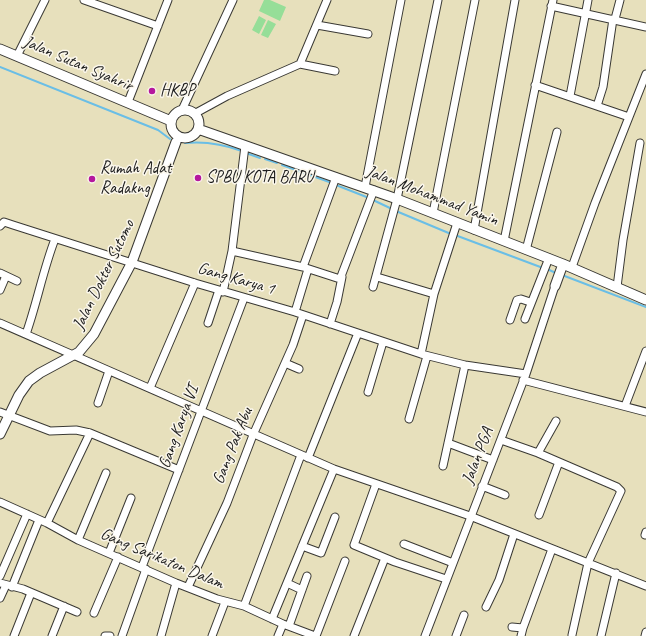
<!DOCTYPE html>
<html>
<head>
<meta charset="utf-8">
<style>
	body { margin:0 }
	canvas { display:block; background:#e7e0bc }
</style>
</head>
<body>
<canvas width="646" height="636"></canvas>
<script>
const g = document.querySelector('canvas').getContext('2d');
g.lineJoin = 'round';
function paint(path, color) {
  g.fillStyle = color;
  g.fill(path, 'evenodd');
}
function stroke(path, color, width, dash) {
  g.strokeStyle = color;
  g.lineWidth = width;
  g.lineCap = dash ? 'butt' : 'round';
  g.setLineDash(dash || []);
  g.stroke(path);
}
function drawText(font, color, halo, rows, align = 'center') {
  g.font = font + ' Caveat,sans-serif';
  g.lineWidth = 3;
  g.setLineDash([]);
  g.textBaseline = 'middle';
  g.strokeStyle = halo;
  g.fillStyle = color;
  for (const [text, x, y, turn = 0] of rows) {
    g.save();
    g.translate(x, y);
    g.rotate((+turn || 0) * Math.PI / 180);
    g.textAlign = isNaN(turn) ? turn : align;
    if (halo) g.strokeText(text, 0, 0);
    g.fillText(text, 0, 0);
    g.restore();
  }
}
paint(new Path2D(`
	M264,0H270L286,7L280,21L259,11Z
	M259,16L266,20L259,34L252,30Z
	M268,20L276,24L268,38L261,35Z`), '#96de98');
stroke(new Path2D(`
	M0,67L158,130L170,139
	M185,143C205,141 223,144 242,151
	M246,153L260,158
	M265,159L277,163
	M282,165L332,183
	M336,185L369,198
	M373,200L392,209
	M396,211L451,234
	M455,235L543,268
	M547,269L556,273
	M562,275L646,307`), '#6abee6', 2);
const minor = new Path2D(`
	M84,0L158,26
	M551,6L646,27
	M615,19L620,0
	M317,25L368,34
	M17,56L45,0
	M300,64L335,71
	M535,85L629,117
	M570,96L588,0
	M128,102L168,0
	M597,106L603,87L613,19
	M182,110L233,0
	M194,114L227,96L300,64L327,0
	M365,187L401,0
	M433,213L475,0
	M0,226L4,222L13,225L195,283L295,312L421,354L465,365L526,374
	M474,230L515,0
	M504,241L553,0
	M526,250L557,132
	M232,251L303,267L340,279L374,190
	M303,267L336,177
	M572,267L595,203L646,74
	M0,273L17,281
	M377,277L434,294
	M373,287L397,199L438,0
	M617,287L623,240L640,143
	M0,290L6,276
	M223,292L232,251L245,146
	M295,312L308,269
	M525,319L549,258
	M510,320L517,300L521,299L530,302
	M0,323L334,469L470,516L646,586
	M208,323L219,290
	M330,324L337,302L342,277
	M26,334C37,303 43,270 55,239
	M421,354L434,294L457,223
	M285,363L299,369
	M523,380L646,412
	M150,388L195,283
	M368,392L383,342
	M98,403L109,371
	M625,406L646,351
	M0,412L50,431L76,430L90,433L179,470
	M409,419L427,356
	M501,440L538,453L617,487L621,491L588,563L572,635
	M448,443L493,460
	M538,453L556,421
	M308,458L358,333
	M443,466L465,365
	M376,484L354,545L395,562L446,579
	M482,486L505,495
	M0,502L47,523L78,540L176,583L217,599L244,606L283,624L315,636
	M539,515L559,462
	M47,523L90,433
	M645,535L646,532
	M78,540L106,473
	M404,544L453,563
	M302,546L321,553L335,517
	M109,553L131,498
	M142,567L244,298
	M0,576L27,514
	M0,583L23,589L77,612
	M287,583L302,590
	M12,587L39,520
	M188,587L227,503L253,435L293,345L303,315
	M0,598L6,585
	M244,606L301,455
	M486,607L499,580L514,534
	M94,613L118,557
	M272,619L334,469
	M289,626L307,576
	M512,627L523,628L552,549
	M14,636L31,593
	M52,636L64,606
	M105,636H110
	M122,636L146,569
	M161,636L176,583
	M212,636L225,602
	M278,636L283,624
	M316,636L345,561
	M354,636L385,558
	M425,636L526,374L555,286
	M456,636L464,615
	M521,636L523,628
	M601,636L616,573
	M645,636L646,632`);
const tertiary = new Path2D(`
	M0,49L171,121
	M171 124a14 14 0 1 1 28 0a14 14 0 1 1-28 0Z
	M198,129L397,199L563,264L646,300
	M555,286L563,264
	M0,434L19,395L29,381L40,373L79,352L94,334L132,262L176,142`);
stroke(minor, '#3a3934', 9);
stroke(tertiary, '#3a3934', 11);
stroke(minor, '#fff', 7);
stroke(tertiary, '#fff', 9);
for (const [x, y, r, color] of [
	[152,91,4,"#b5179e"],
	[198,178,4,"#b5179e"],
	[92,179,4,"#b5179e"]
]) {
  const dot = new Path2D();
  dot.arc(x, y, r, 0, 2 * Math.PI);
  g.fillStyle = color;
  g.fill(dot);
  stroke(dot, '#fbf7ec', 1.5);
}
drawText('17px', '#1c1c1c', '#fbf7ec', [
	["Jalan Sutan Syahrir",78,64,23],
	["Jalan Mohammad Yamin",432,196,21],
	["Jalan Dokter Sutomo",104,275,-64],
	["Gang Karya 1",236,279,16],
	["Gang Karya VI",179,427,-70],
	["Gang Pak Abu",233,446,-68],
	["Jalan PGA",478,456,-69],
	["Gang Sarikaton Dalam",162,559,23]
]);
drawText('17px', '#1c1c1c', '#fbf7ec', [
	["HKBP",160,91],
	["Rumah Adat",100,169],
	["Radakng",100,189],
	["SPBU KOTA BARU",206,178]
], 'left');
</script>
</body>
</html>
